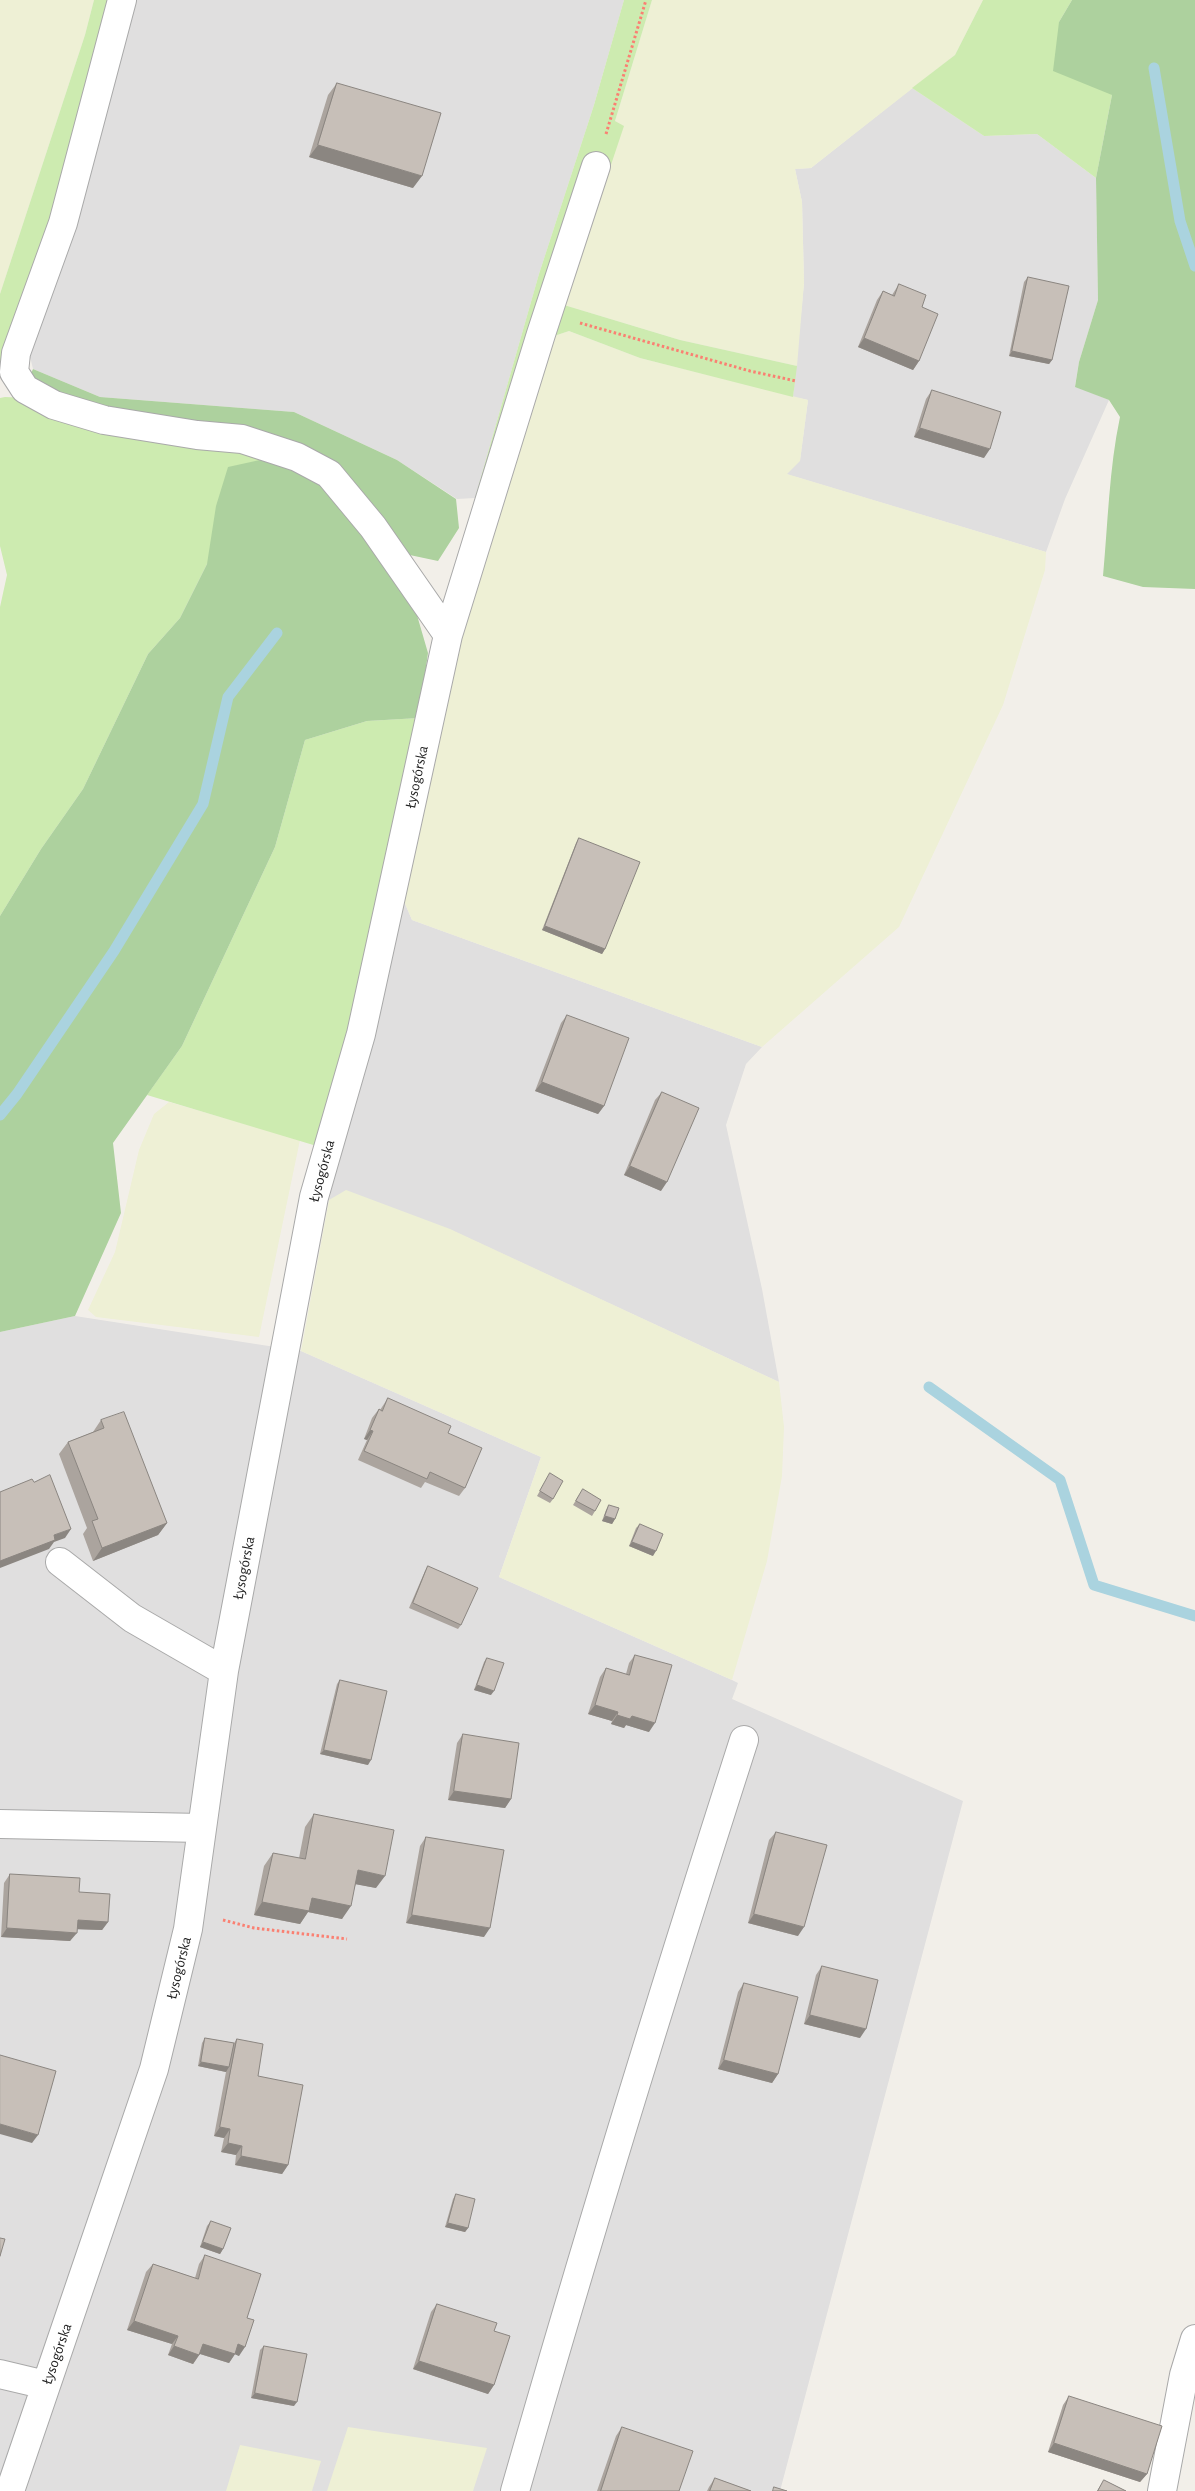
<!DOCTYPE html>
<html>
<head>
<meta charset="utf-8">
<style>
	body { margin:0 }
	canvas { display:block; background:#f2efe9 }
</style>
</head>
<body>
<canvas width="1195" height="2491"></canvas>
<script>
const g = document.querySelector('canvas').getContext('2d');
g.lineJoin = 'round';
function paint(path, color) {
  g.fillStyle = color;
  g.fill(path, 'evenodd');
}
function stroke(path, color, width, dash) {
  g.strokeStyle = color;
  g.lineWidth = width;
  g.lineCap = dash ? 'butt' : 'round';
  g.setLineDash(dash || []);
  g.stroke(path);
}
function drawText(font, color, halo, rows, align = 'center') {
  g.font = font + ' "Alegreya Sans",sans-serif';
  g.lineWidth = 4;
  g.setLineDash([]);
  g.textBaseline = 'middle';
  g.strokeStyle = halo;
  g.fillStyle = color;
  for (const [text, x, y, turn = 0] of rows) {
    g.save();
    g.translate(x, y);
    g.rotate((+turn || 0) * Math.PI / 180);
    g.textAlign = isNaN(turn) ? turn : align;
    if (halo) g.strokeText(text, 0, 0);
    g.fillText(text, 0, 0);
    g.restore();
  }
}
paint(new Path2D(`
	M133,0H624L594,105L539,274L475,498L457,499L397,460L294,412L100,397L33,369L27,344Z
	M912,88L984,136L1037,134L1096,178L1098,300L1079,362L1075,386L1109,400L1065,499L1046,552L786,474L800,460L808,400L793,397L804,283L802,202L795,169L811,168Z
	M403,899L412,920L762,1047L746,1064L726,1125L762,1289L779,1382L449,1229L329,1200Z
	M75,1316L301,1351L541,1457L499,1577L732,1680L738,1683L732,1699L963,1801L780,2491H0V1332Z`), '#e0dfdf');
paint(new Path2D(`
	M0,0H94L85,35L0,294Z
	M652,0H983L955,55L811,168L795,169L802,202L804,283L797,366L680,340L564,305L623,126L615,121Z
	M569,331L640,358L808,400L800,461L787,474L1046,552L1045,570L1003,705L899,927L762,1047L412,920L403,899L455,667L482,559L551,337Z
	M169,1102L300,1140L259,1337L96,1317L88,1310L115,1252L139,1150L154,1114Z
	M346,1190L450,1229L779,1382L784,1427L782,1476L767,1561L732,1680L499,1577L541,1457L301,1351L329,1200Z
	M348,2427L487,2448L473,2491H327Z
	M240,2445L321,2461L312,2491H226Z`), '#eef0d5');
paint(new Path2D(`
	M94,0H110L82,121L0,369V294L85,35Z
	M624,0H652L615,121L624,126L564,305L680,340L797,366L793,397L640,358L569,331L551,337L498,506L475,498L539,274L594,105Z
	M983,0H1072L1059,22L1112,95L1096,178L1037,134L984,136L912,88L955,55Z
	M5,397L26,398L269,458L207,564L180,618L148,654L83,789L41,849L0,916V607L7,575L0,546V398Z
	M419,718L380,913L320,1147L147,1095L182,1046L275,847L305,740L367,721Z`), '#cdebb0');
paint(new Path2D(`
	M1072,0H1195V589L1143,587L1103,576C1108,523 1109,469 1120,417L1109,400L1075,387L1079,362L1098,300L1096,178L1112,95L1053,71L1059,22Z
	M33,369L100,397L294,412L397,460L456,499L459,528L438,561L405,554L329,464L101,408L42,388L28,380Z
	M269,458L320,481L412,598L428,653L419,718L367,721L305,740L275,847L182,1046L113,1143L121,1213L75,1316L0,1332V916L41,849L83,789L148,654L180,618L207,564L216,506L228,467Z`), '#add19e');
stroke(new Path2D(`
	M1154,68L1180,221L1195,266
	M0,1115L17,1094L114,951L203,804L228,697L277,633
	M929,1387L1060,1480L1094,1585L1195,1616`), '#aad3df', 11);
const minor = new Path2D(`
	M122,0L63,223L16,353L14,372L25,389L54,405L104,420L197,435L242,439L297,457L329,474L373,527L448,635
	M60,1562L132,1618L224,1671
	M0,1824L202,1828
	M0,2374L46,2385
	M10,2491L154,2069L188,1929L224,1671L314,1197L361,1034L448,635L541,334L596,166
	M515,2491C587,2239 664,1989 744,1740
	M1162,2491L1184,2375L1195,2339`);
stroke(minor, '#a9a9a9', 30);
stroke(new Path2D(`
	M606,134L646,0
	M580,323L750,371L796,381
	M223,1920L254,1928L347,1939`), '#fa8072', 3, [2.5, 2.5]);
stroke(minor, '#fff', 28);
paint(new Path2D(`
	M337,83L413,188L309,157L328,95Z
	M1028,277L1052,360L1049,364L1009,356L1024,282Z
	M899,284L922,307L919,361L913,370L858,347L877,300L883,291L892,295Z
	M932,390L984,458L914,437L926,399Z
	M579,838L605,949L602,954L542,930L576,843Z
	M567,1015L604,1106L598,1114L535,1091L561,1023Z
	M662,1092L661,1191L624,1175L655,1100Z
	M388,1398L448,1433L465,1488L459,1496L425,1482L421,1488L358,1460L367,1440L364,1439L372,1418L379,1409L380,1410Z
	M101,1420L167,1523L158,1535L93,1561L83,1534L87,1528L59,1454L68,1442L93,1432Z
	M550,1473L553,1499L550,1503L537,1496Z
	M583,1489L595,1511L592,1516L573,1505Z
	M609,1505L615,1519L612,1524L602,1521L606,1510Z
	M640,1524L653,1556L629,1546L636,1528Z
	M428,1566L461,1625L458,1629L409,1608L425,1571Z
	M635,1655L649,1732L626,1725L624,1728L611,1724L612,1721L588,1714L600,1677L606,1668L626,1674L629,1663Z
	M487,1658L491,1695L474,1690L484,1662Z
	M340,1680L368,1765L320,1754L337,1684Z
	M463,1734L511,1799L505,1808L448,1800L457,1743Z
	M314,1814L376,1888L356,1884L342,1919L308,1912L300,1924L254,1915L264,1866L273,1853L299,1858L305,1827Z
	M776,1832L798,1936L748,1923L769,1840Z
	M426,1837L484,1937L406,1923L420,1846Z
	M10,1874L79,1892L108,1922L102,1930L77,1929L70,1941L1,1937L4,1883Z
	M822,1966L860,2038L804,2024L816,1975Z
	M744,1983L778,2074L772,2083L718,2069L738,1992Z
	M205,2038L234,2043L237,2039L258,2076L288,2165L282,2174L235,2165L236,2155L221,2152L224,2138L214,2136L226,2072L198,2066L202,2043Z
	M456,2194L468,2228L465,2232L445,2227L453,2199Z
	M211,2221L223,2249L220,2254L200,2247L207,2226Z
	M205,2255L247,2318L239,2356L235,2354L229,2363L200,2354L193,2364L168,2355L172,2344L127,2330L146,2272L153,2264L195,2278L199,2264Z
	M437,2304L494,2331V2385L488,2394L413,2369L431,2312Z
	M264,2346L294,2406L251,2398L260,2350Z
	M1069,2396L1147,2474L1140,2482L1048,2452L1063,2405Z
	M622,2427L679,2491H597L616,2436Z
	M715,2478L751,2491H707L709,2487Z
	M1104,2480L1126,2491H1097Z`), '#aba49e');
paint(new Path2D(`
	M318,145L422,176L413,188L309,157Z
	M864,338L919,361L913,370L858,347Z
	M1012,351L1052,360L1049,364L1009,356Z
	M920,428L990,449L984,458L914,437Z
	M545,926L605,949L602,954L542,930Z
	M542,1082L604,1106L598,1114L535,1091Z
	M630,1166L667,1182L661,1191L624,1175Z
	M370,1430L373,1431L367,1440L364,1439Z
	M605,1516L615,1519L612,1524L602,1521Z
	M167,1523L158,1535L93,1561L102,1548Z
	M71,1529L65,1538L54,1542L49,1549L0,1568V1561L54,1535Z
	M632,1542L656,1551L653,1556L629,1546Z
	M477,1685L494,1691L491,1695L474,1690Z
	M595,1705L618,1712L612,1721L588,1714Z
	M617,1715L632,1716L655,1723L649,1732L626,1725L624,1728L611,1724Z
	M324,1750L371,1760L368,1765L320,1754Z
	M454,1791L511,1799L505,1808L448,1800Z
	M358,1870L385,1876L376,1888L349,1883Z
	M312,1898L351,1906L342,1919L308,1912L300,1924L254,1915L262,1902Z
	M754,1914L804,1927L798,1936L748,1923Z
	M412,1915L490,1928L484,1937L406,1923Z
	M78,1920L108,1922L102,1930L71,1929Z
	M7,1928L77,1933L70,1941L1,1937Z
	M810,2015L866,2029L860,2038L804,2024Z
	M724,2060L778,2074L772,2083L718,2069Z
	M201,2062L229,2067L226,2072L198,2066Z
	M0,2124L38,2135L32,2143L0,2134Z
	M220,2127L230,2129L224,2138L214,2136Z
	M228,2143L242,2146L236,2155L221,2152Z
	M241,2156L288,2165L282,2174L235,2165Z
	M448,2223L468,2228L465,2232L445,2227Z
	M203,2242L223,2249L220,2254L200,2247Z
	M134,2321L178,2336L172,2344L127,2330Z
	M203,2344L235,2354L229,2363L197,2353Z
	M238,2344L245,2347L239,2356L232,2353Z
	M174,2346L199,2355L193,2364L168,2355Z
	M419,2361L494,2385L488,2394L413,2369Z
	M255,2393L297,2402L294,2406L251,2398Z
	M1054,2443L1147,2474L1140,2482L1048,2452Z`), '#8b8681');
const building = new Path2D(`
	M337,83L441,113L422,176L318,145Z
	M1028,277L1069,286L1052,360L1012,351Z
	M899,284L926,295L922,307L938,314L919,361L864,338L883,291L894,296Z
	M932,390L1001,412L990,449L920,428Z
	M579,838L640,862L605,949L545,926Z
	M567,1015L629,1038L604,1106L542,1082Z
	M662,1092L699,1108L667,1182L630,1166Z
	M388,1398L451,1426L448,1433L482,1448L465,1488L430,1472L427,1479L364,1451L373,1431L370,1430L379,1409L382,1411Z
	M124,1412L167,1523L102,1548L92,1521L98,1519L68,1442L104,1428L101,1420Z
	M550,1473L563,1481L553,1499L540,1491Z
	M50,1475L71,1529L54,1535L55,1540L0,1561V1492L32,1479L34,1482Z
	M583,1489L601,1500L595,1511L576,1501Z
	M609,1505L619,1508L615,1519L605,1516Z
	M640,1524L663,1534L656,1551L632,1542Z
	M428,1566L478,1588L461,1625L413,1603Z
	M635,1655L672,1665L655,1723L632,1716L630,1719L617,1715L618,1712L595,1705L606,1668L629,1675Z
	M487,1658L504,1663L494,1691L477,1685Z
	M340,1680L387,1691L371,1760L324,1750Z
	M463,1734L519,1743L511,1799L454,1791Z
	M314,1814L394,1830L385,1876L358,1870L351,1906L312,1898L309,1911L262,1902L273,1853L305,1859Z
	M776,1832L827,1845L804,1927L754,1914Z
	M426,1837L504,1850L490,1928L412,1915Z
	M10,1874L80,1878L79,1892L110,1894L108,1922L78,1920L77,1933L7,1928Z
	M822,1966L878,1980L866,2029L810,2015Z
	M744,1983L798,1997L778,2074L724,2060Z
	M205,2038L234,2043L229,2067L201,2062Z
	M237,2039L263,2044L258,2076L303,2085L288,2165L241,2156L242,2146L228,2143L230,2129L220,2127Z
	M0,2055L56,2071L38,2135L0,2124Z
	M456,2194L475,2199L468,2228L448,2223Z
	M211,2221L231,2228L223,2249L203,2242Z
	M0,2238L5,2239L0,2256Z
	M205,2255L261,2274L247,2318L254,2320L245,2347L238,2344L235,2354L203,2344L199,2355L174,2346L178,2336L134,2321L153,2264L198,2279Z
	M437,2304L497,2323L494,2331L510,2336L494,2385L419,2361Z
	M264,2346L307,2354L297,2402L255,2393Z
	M1069,2396L1162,2426L1147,2474L1054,2443Z
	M622,2427L693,2451L679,2491H601Z
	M715,2478L751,2491H710Z
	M1104,2480L1126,2491H1098Z
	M774,2487L787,2491H773Z`);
paint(building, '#c7bfb8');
stroke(building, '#8b8681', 1);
drawText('15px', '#222', '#fff', [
	["Łysogórska",417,777,-78],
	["Łysogórska",322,1171,-75],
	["Łysogórska",244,1568,-79],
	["Łysogórska",179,1968,-76],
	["Łysogórska",57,2354,-71]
]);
</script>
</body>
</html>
